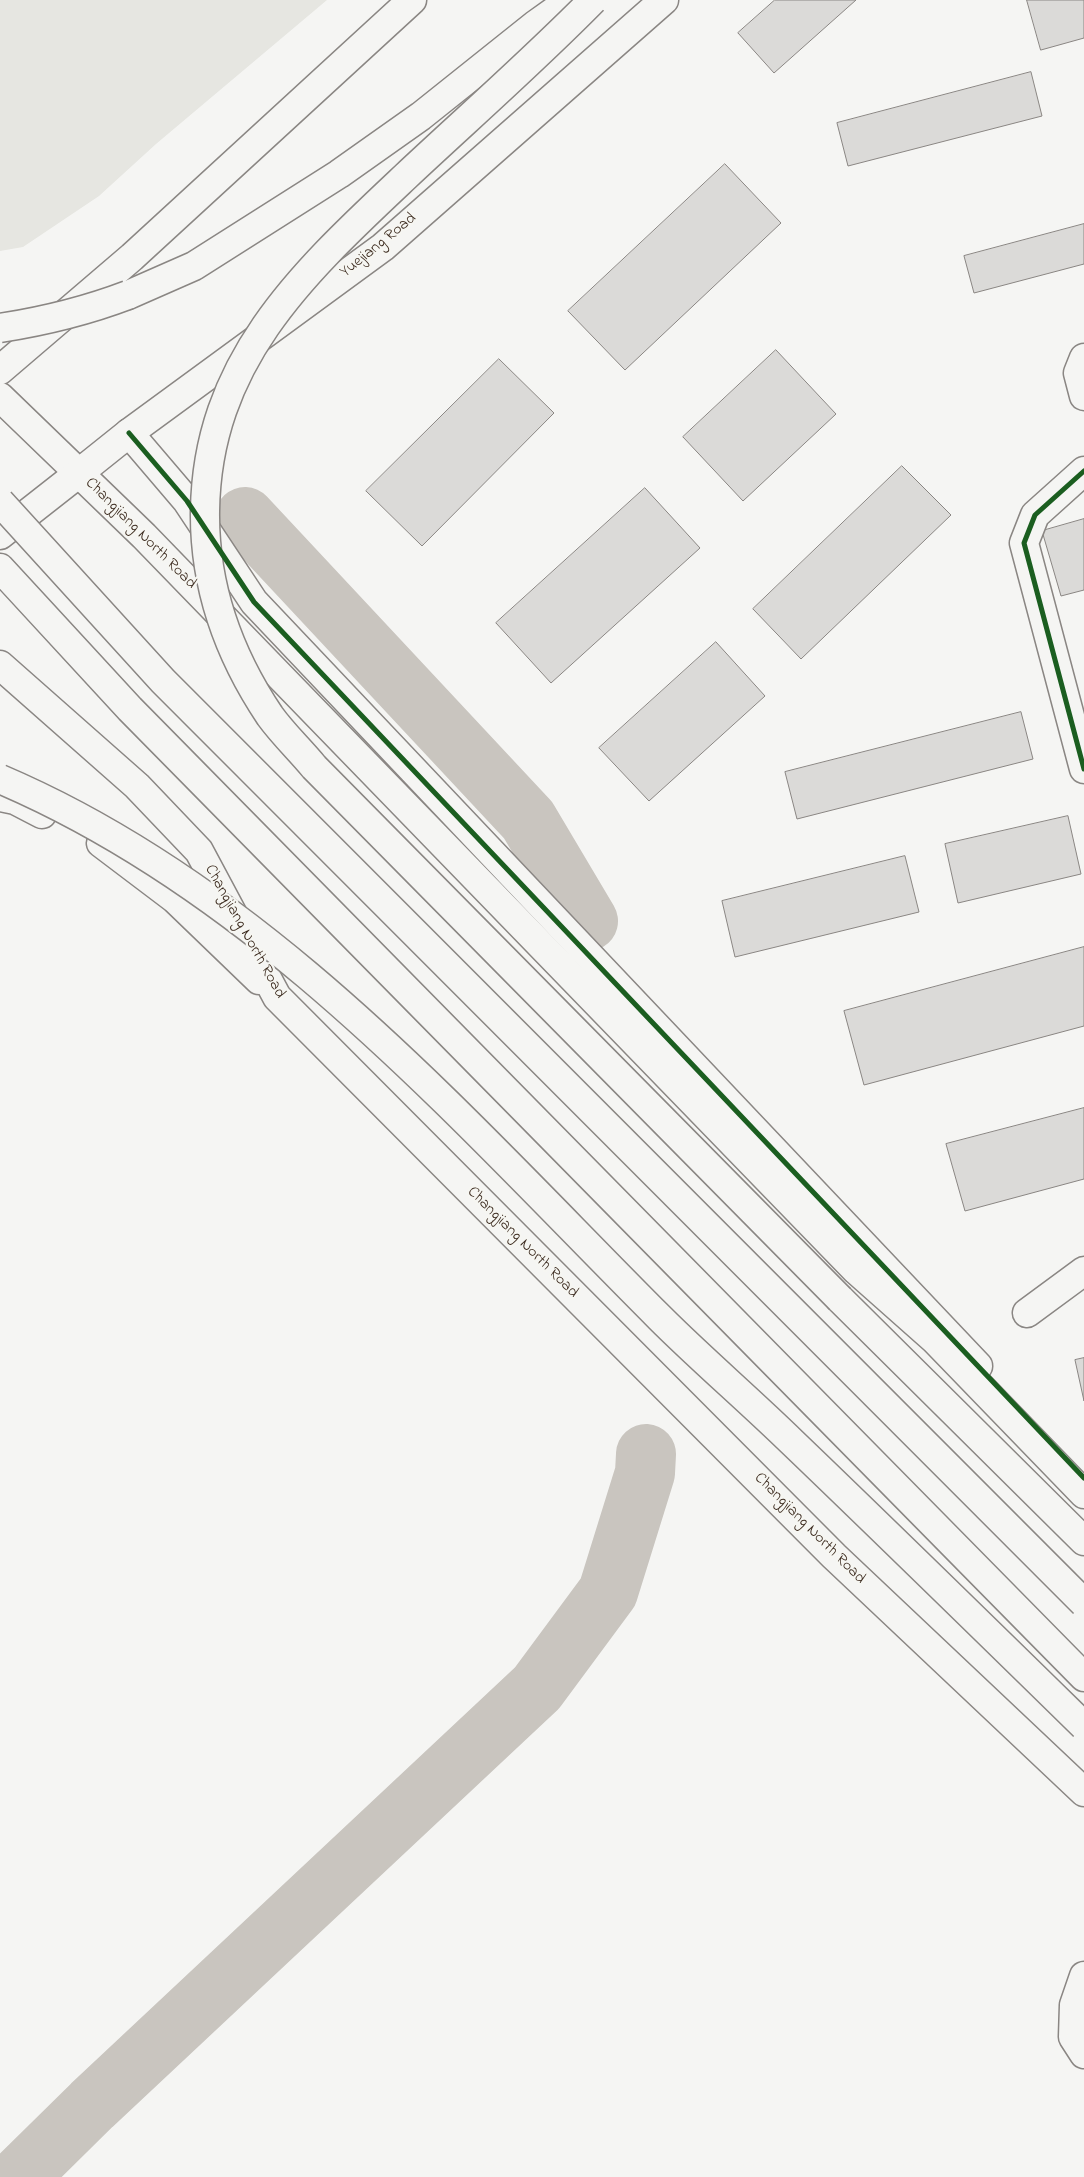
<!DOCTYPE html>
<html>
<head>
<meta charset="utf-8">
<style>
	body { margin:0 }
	canvas { display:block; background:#f5f5f3 }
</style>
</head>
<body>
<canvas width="1084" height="2177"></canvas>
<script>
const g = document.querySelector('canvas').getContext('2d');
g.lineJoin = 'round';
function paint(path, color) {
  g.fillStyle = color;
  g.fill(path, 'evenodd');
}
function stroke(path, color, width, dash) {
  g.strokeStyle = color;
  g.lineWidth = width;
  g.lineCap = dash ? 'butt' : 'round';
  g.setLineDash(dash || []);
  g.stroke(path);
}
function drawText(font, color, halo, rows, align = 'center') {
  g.font = font + ' "Indie Flower",sans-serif';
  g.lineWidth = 4.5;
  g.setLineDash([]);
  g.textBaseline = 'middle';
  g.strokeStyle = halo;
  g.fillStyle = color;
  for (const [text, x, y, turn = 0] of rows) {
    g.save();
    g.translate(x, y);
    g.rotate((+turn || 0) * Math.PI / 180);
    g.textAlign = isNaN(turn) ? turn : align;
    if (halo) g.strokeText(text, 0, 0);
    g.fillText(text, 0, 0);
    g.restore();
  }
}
paint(new Path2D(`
	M0,0H327L156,144L99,196L23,247L0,251Z`), '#e6e6e1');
stroke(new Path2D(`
	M245,517L528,820L588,921
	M19,2177L92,2105L537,1688L608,1592L645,1473L646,1454`), '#c9c5bf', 60);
const building = new Path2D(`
	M775,0H856L774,73L738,33Z
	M1027,0H1084V38L1041,50Z
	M1031,72L1042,116L848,166L837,123Z
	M725,164L781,223L625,370L568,311Z
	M1084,224V264L974,293L964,256Z
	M776,350L836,414L743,501L683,437Z
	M499,359L554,413L422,546L366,491Z
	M902,466L951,515L801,659L753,609Z
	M645,488L700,548L551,683L496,623Z
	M1084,519V590L1061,596L1042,531Z
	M716,642L765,696L649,801L599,748Z
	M1021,712L1033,759L797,819L785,772Z
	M1068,816L1081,874L958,903L945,844Z
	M905,856L919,912L735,957L722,901Z
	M1084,947V1026L864,1085L844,1011Z
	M1084,1108V1179L965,1211L946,1144Z
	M1084,1358V1401L1075,1360Z`);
paint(building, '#dbdad8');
stroke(building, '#8a8683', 1);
const minor = new Path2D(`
	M1084,358L1078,373L1084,396
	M129,433L187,501L254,602L978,1366
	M1084,471L1035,515L1024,543L1084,769
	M1027,1313L1084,1271`);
const major = new Path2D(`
	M0,370L132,257L412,0
	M0,397L144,536L856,1270L935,1340L1084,1494
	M79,473L129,433L383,247L664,0
	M0,665L137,786L199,851L277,997L834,1556L1084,1792
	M0,797L15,800L42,814
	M101,843L175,899L259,980
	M1084,1976L1074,2005L1073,2037L1084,2054`);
const highway = new Path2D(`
	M128,295L194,266L339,174L421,116L535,25L570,0
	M0,535L79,473
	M0,568L130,709L1084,1677
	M840,1299L1084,1541`);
stroke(minor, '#8a8683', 31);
stroke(major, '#8a8683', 31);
stroke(highway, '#8a8683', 31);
stroke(minor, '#f5f5f3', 28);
stroke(major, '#f5f5f3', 28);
stroke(highway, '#f5f5f3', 28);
const highwayBridge = new Path2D(`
	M593,0C533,61 469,117 406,176C304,272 207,360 205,511C204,585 229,655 270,716C283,734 300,750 314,767L840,1299
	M0,328C45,321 86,311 128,295
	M0,502L163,681L1084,1603
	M0,779C265,892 460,1118 660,1318C702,1360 749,1400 792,1442C890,1536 987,1631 1084,1726`);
stroke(highwayBridge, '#8a8683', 31, []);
stroke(highwayBridge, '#f5f5f3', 28);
stroke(new Path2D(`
	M129,433L187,501L254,602L1084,1478
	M1084,471L1035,515L1024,543L1084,769`), '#1b5e20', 5);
drawText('16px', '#3b2a1e', '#f6f6f2', [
	["Yuejiang Road",379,246,-39],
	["Changjiang North Road",140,534,45],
	["Changjiang North Road",244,932,61],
	["Changjiang North Road",522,1243,45],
	["Changjiang North Road",809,1529,45]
]);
</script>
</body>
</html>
